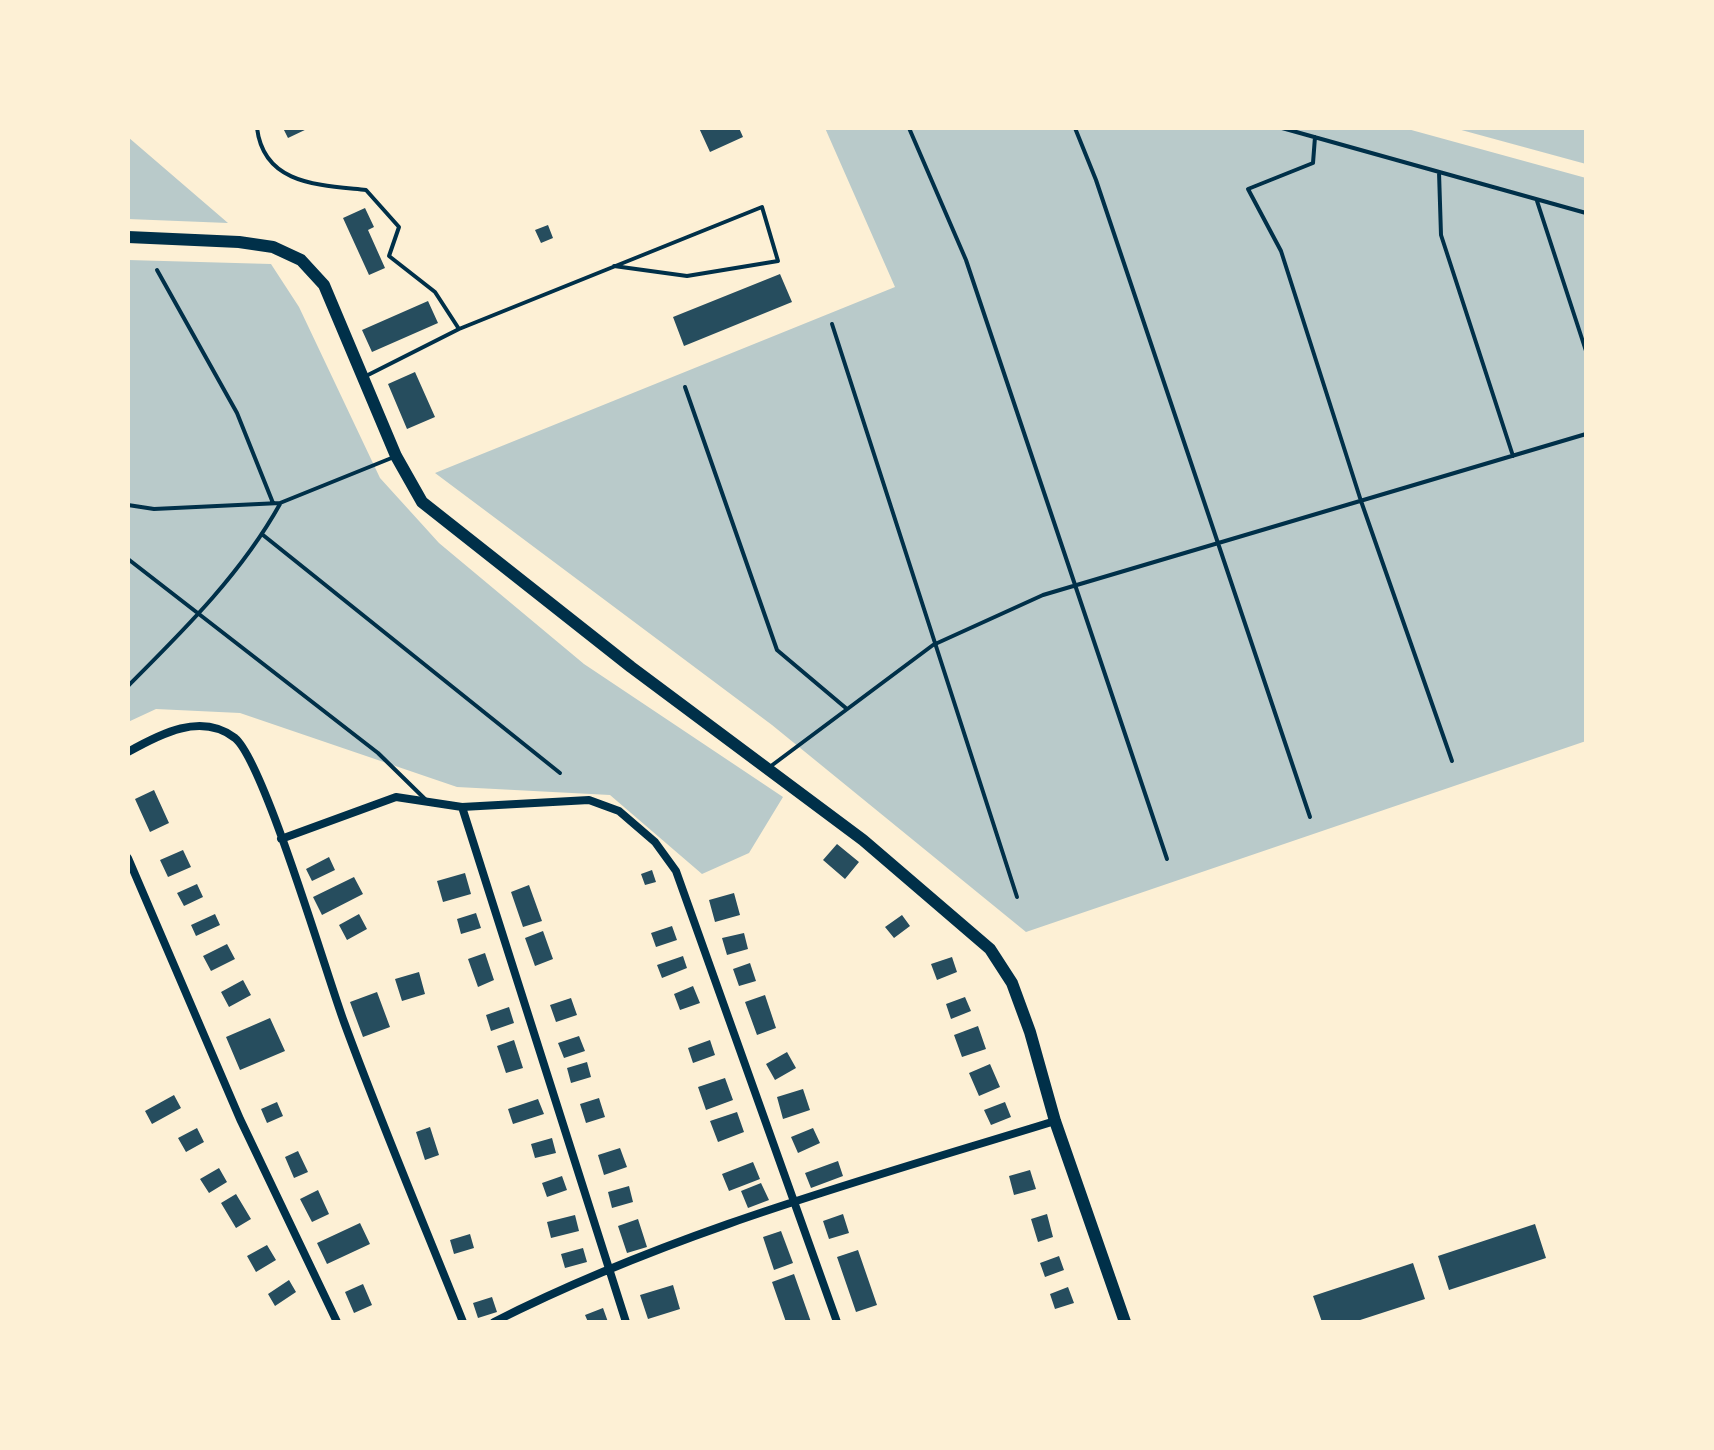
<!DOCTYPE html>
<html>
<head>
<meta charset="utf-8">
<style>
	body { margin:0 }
	#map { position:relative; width:1714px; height:1450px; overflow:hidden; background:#fdf0d5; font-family:Overpass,sans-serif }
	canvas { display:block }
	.frame { position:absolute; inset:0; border:130px solid #fdf0d5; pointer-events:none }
</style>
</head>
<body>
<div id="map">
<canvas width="1714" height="1450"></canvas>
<div class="frame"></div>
</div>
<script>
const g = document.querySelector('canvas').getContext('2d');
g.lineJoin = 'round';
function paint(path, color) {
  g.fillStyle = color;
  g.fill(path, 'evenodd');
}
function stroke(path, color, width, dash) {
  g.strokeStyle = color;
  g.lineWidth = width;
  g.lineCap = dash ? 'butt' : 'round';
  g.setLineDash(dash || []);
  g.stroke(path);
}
paint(new Path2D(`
	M825,128H1404L1586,178V741L1026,932L772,725L435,473L895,287Z
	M1454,128H1586V164Z
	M128,136V137L228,223L128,219Z
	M128,260L271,264L299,307L380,478L439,543L584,664L783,797L749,853L702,874L610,795L457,787L240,713L156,709L128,722Z`), '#b9caca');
paint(new Path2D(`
	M283,128H309L288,138Z
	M699,128H739L743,137L710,152Z
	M365,208L374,227L368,230L385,268L369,275L343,218Z
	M548,225L553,238L541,243L535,230Z
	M780,274L792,302L684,346L673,317Z
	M428,301L438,323L372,352L362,330Z
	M415,372L435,417L407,429L388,384Z
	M154,790L169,823L150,832L135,799Z
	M837,844L859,862L845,879L823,860Z
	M183,850L191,867L168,877L160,860Z
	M329,857L335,870L312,881L306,869Z
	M652,870L656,882L645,885L641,874Z
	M465,873L471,894L443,902L437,881Z
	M354,877L363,894L322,915L313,897Z
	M197,884L203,897L184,906L177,893Z
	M529,885L542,921L523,927L511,892Z
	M734,893L740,915L715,922L709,900Z
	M476,913L481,928L461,934L457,919Z
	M215,914L220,925L196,936L191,925Z
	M359,914L367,929L347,940L339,925Z
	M902,915L910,926L894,938L885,927Z
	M672,926L677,940L656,947L651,933Z
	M543,931L553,959L535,966L525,938Z
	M744,933L748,949L727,955L722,938Z
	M227,944L235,959L211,971L203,956Z
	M485,953L494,980L478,987L468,959Z
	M683,956L687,968L662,978L657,965Z
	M952,957L957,972L937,980L931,964Z
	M750,963L756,981L739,986L733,969Z
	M419,972L425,994L402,1001L395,979Z
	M243,980L251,995L229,1007L221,992Z
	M693,986L700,1003L680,1010L674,994Z
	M377,992L390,1027L363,1037L350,1002Z
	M765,995L776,1028L757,1035L745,1002Z
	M965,997L971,1011L951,1019L946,1004Z
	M571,998L577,1015L556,1022L550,1005Z
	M509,1007L514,1023L491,1031L486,1015Z
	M270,1018L285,1051L240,1070L226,1037Z
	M978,1026L986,1049L962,1057L954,1035Z
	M579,1036L585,1051L564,1058L558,1043Z
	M514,1040L523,1068L506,1073L497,1046Z
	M710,1040L715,1055L693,1063L688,1048Z
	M787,1052L796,1068L775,1080L766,1064Z
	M587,1062L591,1077L571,1083L567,1068Z
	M990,1064L1000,1087L979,1096L969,1073Z
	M725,1078L733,1100L706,1110L698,1087Z
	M803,1089L810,1110L783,1119L777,1097Z
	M174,1095L181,1108L152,1124L145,1111Z
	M599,1098L605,1117L586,1123L580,1104Z
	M538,1099L544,1114L513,1124L508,1109Z
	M277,1102L283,1116L267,1123L261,1109Z
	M1005,1102L1011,1117L991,1125L984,1110Z
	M737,1112L744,1132L718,1142L710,1121Z
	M430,1127L439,1155L425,1160L416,1132Z
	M197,1128L204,1142L186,1152L178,1138Z
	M813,1128L820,1143L798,1153L791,1137Z
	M552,1138L556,1153L535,1158L531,1144Z
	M620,1148L627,1167L604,1175L598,1155Z
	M298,1151L308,1172L294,1178L285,1157Z
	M838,1161L843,1176L811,1188L805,1173Z
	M753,1162L760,1179L729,1191L722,1174Z
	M219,1168L227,1182L209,1193L200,1179Z
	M1030,1170L1036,1189L1014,1195L1009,1176Z
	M562,1176L567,1190L547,1197L542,1183Z
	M761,1183L769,1200L748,1208L741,1191Z
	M629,1186L633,1202L612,1208L608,1192Z
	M318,1190L329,1214L312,1222L300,1199Z
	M236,1194L251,1219L236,1228L221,1203Z
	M843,1214L849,1233L829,1239L823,1221Z
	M1047,1214L1053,1237L1038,1242L1031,1219Z
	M575,1215L579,1231L551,1238L547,1222Z
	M638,1219L647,1247L627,1253L618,1226Z
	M360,1223L370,1244L327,1264L317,1243Z
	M1535,1224L1546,1258L1449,1290L1438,1256Z
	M781,1231L793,1263L774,1270L763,1237Z
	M470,1234L474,1248L454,1254L450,1240Z
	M267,1245L276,1260L256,1272L247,1256Z
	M583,1248L587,1262L565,1268L561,1254Z
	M858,1250L877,1305L856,1312L837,1257Z
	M1059,1256L1064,1270L1045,1277L1040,1263Z
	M1413,1263L1425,1299L1354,1322H1322L1313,1296Z
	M794,1274L811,1322H786L772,1282Z
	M289,1280L296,1292L275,1306L268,1294Z
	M363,1284L372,1305L354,1313L345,1292Z
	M673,1285L680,1309L648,1319L640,1295Z
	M1068,1287L1074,1303L1055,1309L1050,1294Z
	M492,1297L497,1312L478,1318L473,1303Z
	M603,1308L608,1322H588L585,1315Z`), '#264d5e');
stroke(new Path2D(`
	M257,128C264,185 319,185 366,190L399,227L389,256L435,292L459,329L364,377
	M909,128L966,260L1167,859
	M1075,128L1096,180L1310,817
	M1282,128L1586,213
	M1315,137L1313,163L1248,189L1281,251L1361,501L1452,761
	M1439,172L1441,235L1513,456
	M1537,201L1586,351
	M157,270L237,413L273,503
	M832,324L1017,897
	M459,329L762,207L778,261L687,276L614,266
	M685,387L777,650L847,709
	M128,505L154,509L280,503L394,457
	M263,535L560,773
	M128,559L378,753L426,800
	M128,686C184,630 241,574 280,504
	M771,766L933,645L1043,595L1586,434`), '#003049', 4);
stroke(new Path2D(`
	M128,752C160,734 201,712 235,738C264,762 326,973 344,1022C381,1123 423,1222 463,1322
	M462,807L626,1322
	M281,839L396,797L462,807L589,800L619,811L655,842L676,871L837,1322
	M128,858L240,1119L337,1322
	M494,1322C671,1232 867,1179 1055,1121`), '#003049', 8);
stroke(new Path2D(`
	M128,237L239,242L273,247L301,260L324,285L396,456L422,502L631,667L863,840L990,949L1012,983L1030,1032L1055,1121L1125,1322`), '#003049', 12);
</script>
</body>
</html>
